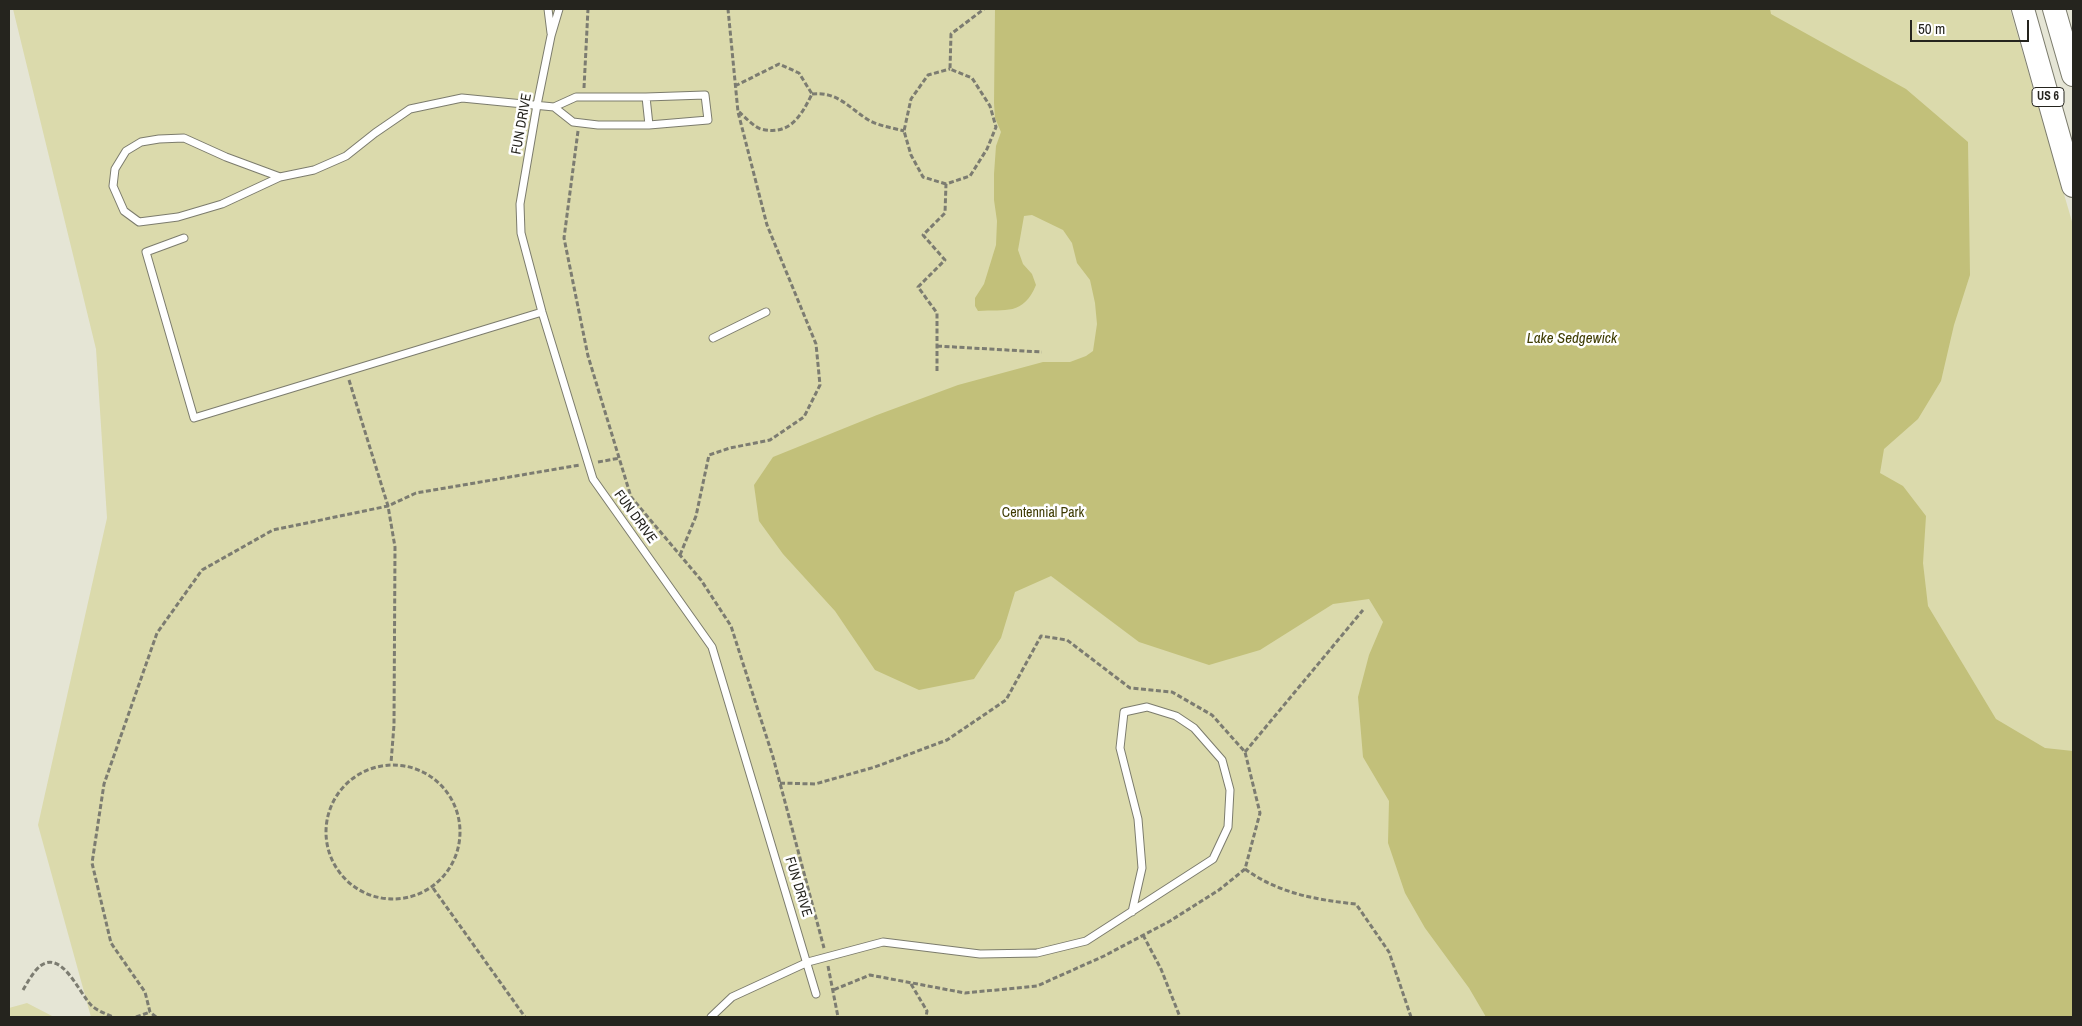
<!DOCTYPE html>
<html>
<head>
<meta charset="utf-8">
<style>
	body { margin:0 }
	#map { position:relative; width:2082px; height:1026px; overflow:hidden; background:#e5e5d5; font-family:"Archivo Narrow",sans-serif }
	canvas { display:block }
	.frame { position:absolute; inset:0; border:10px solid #25241e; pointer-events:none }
	.scale { position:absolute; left:1910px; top:20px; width:119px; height:22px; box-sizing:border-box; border:2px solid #25241e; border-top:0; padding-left:6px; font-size:15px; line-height:18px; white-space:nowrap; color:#25241e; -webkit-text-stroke:4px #fff; paint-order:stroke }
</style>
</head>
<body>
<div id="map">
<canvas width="2082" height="1026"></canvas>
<div class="frame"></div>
<div class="scale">50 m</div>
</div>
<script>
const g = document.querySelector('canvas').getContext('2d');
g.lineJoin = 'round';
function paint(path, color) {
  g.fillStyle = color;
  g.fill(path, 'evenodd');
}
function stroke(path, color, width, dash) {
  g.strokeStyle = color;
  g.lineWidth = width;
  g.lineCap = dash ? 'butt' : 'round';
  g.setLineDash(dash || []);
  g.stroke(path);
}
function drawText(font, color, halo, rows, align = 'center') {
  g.font = font + ' "Archivo Narrow",sans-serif';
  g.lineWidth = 5;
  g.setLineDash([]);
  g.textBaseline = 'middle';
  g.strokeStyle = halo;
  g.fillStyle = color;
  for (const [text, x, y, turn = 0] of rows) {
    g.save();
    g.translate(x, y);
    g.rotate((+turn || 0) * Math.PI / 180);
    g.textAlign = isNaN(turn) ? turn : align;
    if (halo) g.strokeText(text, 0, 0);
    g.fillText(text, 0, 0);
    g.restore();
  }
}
paint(new Path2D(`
	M13,9H2010L2073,225V1017H91L38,825L107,518L96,349Z
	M27,1003L54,1017H55H9V1008Z`), '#dbdaac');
paint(new Path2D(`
	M995,9H1770L1771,14L1906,89L1968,142L1970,275L1954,325L1941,381L1918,419L1884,449L1880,473L1903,486L1926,516L1923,563L1928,606L1996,719L2045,748L2073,751V1017H1486L1469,988L1425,928L1405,893L1388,843L1389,801L1363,757L1358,697L1369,655L1383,622L1369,599L1333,604L1260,650L1209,665L1139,642L1051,576L1015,592L1001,638L974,679L919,690L875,670L835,611L783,554L759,521L754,485L773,457L877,415L958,385L1043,362H1070L1086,356L1093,351L1097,324L1095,303L1090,280L1077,263L1072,243L1063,230L1032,215L1024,216L1018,250L1023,264L1032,274L1036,285C1023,316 1006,309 978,311L975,306V298L984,284L996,245L997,221L994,200V174L996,146L1001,132L995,118L994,103Z`), '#c2c07a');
const lane = new Path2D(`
	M548,9L551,33
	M559,9L551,36L537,105L520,204L521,233L542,312L593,479L712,647L816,994
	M646,97L649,125
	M280,177L226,157L184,138L159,139L141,142L126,151L115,169L113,186L124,211L139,222L178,217L222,204L280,177L314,170L346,156L375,133L410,109L462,98L554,107L576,97H646L705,95L708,120L649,125H598L573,122L554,107
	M184,238L146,252L194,418L542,312
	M713,338L766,312
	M711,1017L732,997L808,962L883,942L980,954L1037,953L1086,941L1213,859L1228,827L1230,790L1222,760L1194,728L1176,716L1147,707L1124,712L1120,748L1138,819L1142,868L1132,912`);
const primary = new Path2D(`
	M2023,9L2073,186
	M2054,9L2073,75`);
stroke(lane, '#7c7c6d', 9);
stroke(primary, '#7c7c6d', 24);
stroke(new Path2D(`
	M735,86L779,64L799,73L812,94C801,116 790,136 761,129C754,127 745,117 739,112
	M584,88L588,9
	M812,94C838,91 850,109 870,121C880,126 893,128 904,131
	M578,131L564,238L588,356L631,497L701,580L731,626L773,757L824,948
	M946,184L923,177L911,155L904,131L911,99L928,75L950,69
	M937,346L1042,352
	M937,371V313L918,287L945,260L923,235L945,213L946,184L970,176L987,149L996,127L990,106L972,78L950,69L951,34L984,9
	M349,380L388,506L395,547L394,725L391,763
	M598,462L620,458
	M680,555L696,516L709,455L730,448L770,440L804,417L820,385L816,344L767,225L738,112L728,9
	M1245,752L1363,610
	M326 832a67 67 0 1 1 134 0a67 67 0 1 1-134 0Z
	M780,783L815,784L875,767L947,740L1006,700L1041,636L1067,640L1130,688L1172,692L1212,715L1245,752L1260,813L1245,869L1219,890L1170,921L1104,956L1037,986L965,993L870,975L833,990
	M1245,869C1278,893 1316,900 1356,904L1389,952L1411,1017
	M433,888L525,1017
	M1143,935L1161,969L1180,1017
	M828,966L838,1017
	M911,984L927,1011L926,1017
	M23,990C27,983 31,976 36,970C60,943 79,994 92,1006C98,1011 106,1014 113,1017
	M136,1017L150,1012
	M156,1017L150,1012L145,992L111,943L92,863L104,784L157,633L202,570L273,530L388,506L416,493L580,465`), '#7c7c71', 3, [5, 2.5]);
stroke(lane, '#fff', 7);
stroke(primary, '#fff', 22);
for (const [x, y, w] of [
	[2048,97,32]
]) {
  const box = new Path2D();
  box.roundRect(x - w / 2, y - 9.5, w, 19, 4);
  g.fillStyle = '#fff';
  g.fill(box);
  stroke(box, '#25241e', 1);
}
drawText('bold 12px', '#25241e', null, [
	["US 6",2048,97]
]);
drawText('14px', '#25241e', '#fff', [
	["FUN DRIVE",522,124,-80],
	["FUN DRIVE",635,517,54],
	["FUN DRIVE",798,887,73]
]);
drawText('14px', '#3e3b02', '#fff', [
	["Centennial Park",1043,513]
]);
drawText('italic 15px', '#3e3c02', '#fff', [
	["Lake Sedgewick",1572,339]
]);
</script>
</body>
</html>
